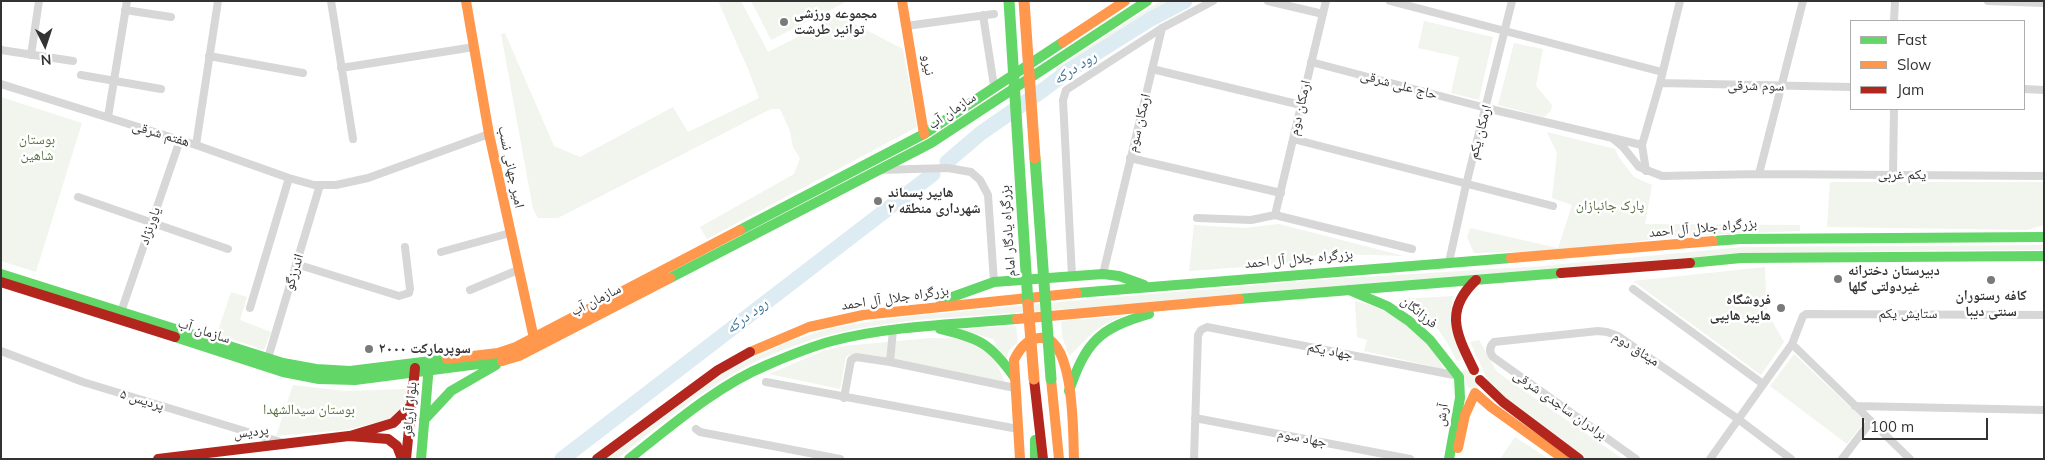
<!DOCTYPE html>
<html>
<head>
<meta charset="utf-8">
<style>
	body { margin:0 }
	#map { position:relative; width:2045px; height:460px; overflow:hidden; background:#fff; font-family:Mulish,sans-serif }
	canvas { display:block }
	.frame { position:absolute; inset:0; border:2px solid #333; pointer-events:none }
	.legend { position:absolute; left:1850px; top:20px; width:175px; height:90px; box-sizing:border-box; background:#fff; border:1px solid #adadad; margin:0; padding:6px 9px; list-style:none; font-size:15px; color:#333 }
	.legend li { display:flex; align-items:center; gap:10px; height:25px }
	.legend b { width:25px; border:1px solid #adadad }
	.north { position:absolute; left:20px; top:20px; width:50px; height:50px; -webkit-text-stroke:4px #fff; paint-order:stroke; rotate:176deg; font-size:14px; font-weight:700; line-height:20px; text-align:center; color:#333 }
	.north::after { content:''; display:block; margin:auto; width:18px; height:22px; background:#333; clip-path:polygon(50% 0,100% 100%,50% 72%,0 100%) }
	.scale { position:absolute; left:1862px; top:418px; width:126px; height:22px; box-sizing:border-box; border:2px solid #333; border-top:0; padding-left:6px; font-size:15px; line-height:18px; white-space:nowrap; color:#333; -webkit-text-stroke:4px #fff; paint-order:stroke }
</style>
</head>
<body>
<div id="map">
<canvas width="2045" height="460"></canvas>
<div class="frame"></div>
<ul class="legend">
<li><b style="height:6px;background:#63d668"></b>Fast</li>
<li><b style="height:6px;background:#ff974d"></b>Slow</li>
<li><b style="height:6px;background:#b3261e"></b>Jam</li>
</ul>
<div class="north">N</div>
<div class="scale">100 m</div>
</div>
<script>
const g = document.querySelector('canvas').getContext('2d');
g.lineJoin = 'round';
function paint(path, color) {
  g.fillStyle = color;
  g.fill(path, 'evenodd');
}
function stroke(path, color, width, dash) {
  g.strokeStyle = color;
  g.lineWidth = width;
  g.lineCap = dash ? 'butt' : 'round';
  g.setLineDash(dash || []);
  g.stroke(path);
}
function drawText(font, color, halo, rows, align = 'center') {
  g.font = font + ' Mulish,"Noto Naskh Arabic",sans-serif';
  g.lineWidth = 5;
  g.setLineDash([]);
  g.textBaseline = 'middle';
  g.strokeStyle = halo;
  g.fillStyle = color;
  for (const [text, x, y, turn = 0] of rows) {
    g.save();
    g.translate(x, y);
    g.rotate((+turn || 0) * Math.PI / 180);
    g.textAlign = isNaN(turn) ? turn : align;
    if (halo) g.strokeText(text, 0, 0);
    g.fillText(text, 0, 0);
    g.restore();
  }
}
paint(new Path2D(`
	M718,1H741L768,52L839,16L903,49L917,127L707,239L700,227L794,174L800,158L793,147L790,131L780,109H771L558,218H538L533,209L501,34L505,33L554,146L580,157L673,107L688,132L759,98L748,69Z
	M751,1H842L844,3L771,40Z
	M1160,1H1177L1153,13L1058,75L1055,69Z
	M1424,21L1493,37L1479,100L1451,93L1459,57L1418,48Z
	M1514,43L1543,49L1536,86L1552,105L1551,111L1544,117L1498,105Z
	M1,97L82,123L36,272L1,261Z
	M1547,132L1615,149L1618,156L1634,177L1652,185L1645,224L1800,225V231L1679,236L1562,251L1474,253L1467,237L1470,228L1558,248L1572,205L1552,198L1557,153Z
	M1830,182H2044V225L2027,230L1827,227Z
	M1279,224L1404,256L1340,254L1308,256L1285,264L1189,271L1194,225L1244,228Z
	M2044,245V250L1862,251L916,320C896,323 875,325 856,329C819,336 780,349 747,366C700,391 658,426 617,459H607L723,372L788,342L831,328L875,321L914,316L1070,301L1316,280L1541,266L1743,247Z
	M1765,267L1767,312L1784,342L1761,375L1633,281Z
	M231,292L247,297L240,320L271,332L264,350L217,334Z
	M1453,296C1451,310 1450,322 1454,337C1457,344 1463,352 1461,360L1457,361C1441,329 1430,316 1399,299Z
	M1355,301C1392,310 1427,333 1444,369L1364,351L1367,340L1357,337Z
	M1125,316C1094,326 1092,335 1069,356L1062,336L1061,321Z
	M1016,326L1018,342L1009,350L1006,361L993,339L958,329Z
	M930,338C971,338 989,341 1005,382L879,356L859,354L846,356L840,389L769,374L823,351L844,346Z
	M1479,340L1497,372L1623,459H1581L1525,419L1488,381L1470,342Z
	M1794,354L1865,421L1847,444L1770,386Z
	M1468,368C1475,372 1480,379 1478,387L1474,390L1468,387L1462,375V371Z
	M293,385L345,391L406,389L407,403L388,420L345,430L276,436Z
	M1515,437L1549,459H1500Z`), '#f1f5ed');
stroke(new Path2D(`
	M947,162L981,133L1043,90L1071,69L1151,19L1185,1
	M562,459L933,174`), '#ddebf3', 15);
stroke(new Path2D(`
	M331,1L353,139
	M1268,1L1323,14
	M1390,1L1662,72
	M1988,1L2044,3
	M125,10L171,17
	M983,15L994,86
	M1894,21L1895,1
	M906,26L994,14
	M1,50L73,61
	M31,55L39,1
	M209,56L303,73
	M1311,62L1486,108L1642,145
	M341,68L474,47
	M1152,69L1301,105
	M81,75L161,89
	M1660,83L1851,87
	M1,84L196,145L289,178L314,185H336L368,178L489,134
	M2024,89L2044,90
	M108,117L127,1
	M1612,138L1623,147L1639,167L1662,176L1759,174L2044,176
	M1293,139L1553,206
	M196,145L218,1
	M1130,158L1281,193
	M879,170L948,168L971,172L980,180L988,195L994,282
	M1646,171L1642,145L1660,83L1680,1
	M1759,174L1803,1
	M1893,175L1894,109
	M78,197L228,249
	M1275,215L1326,1
	M1197,218L1251,220L1275,215L1412,249
	M441,252L510,233
	M1449,262L1466,185L1512,1
	M296,264L399,296L409,293L410,289L405,247
	M1103,274L1162,28
	M1072,276L1063,100L1066,90L1162,28L1213,1
	M1633,289L1763,384
	M470,290L518,270
	M250,308L289,178
	M121,312L180,140
	M1792,344L1910,459
	M1,351L83,382L284,443
	M268,358L320,185
	M890,362L893,330
	M766,382L1018,429
	M844,398L851,360L856,357L890,362L1015,388
	M1855,406L2044,410
	M1195,418L1410,459
	M696,429L700,432L840,459
	M1194,459L1198,335L1201,330L1207,327L1459,376
	M1636,459L1493,357C1489,352 1489,347 1494,342L1598,331L1607,332L1618,336L1738,419L1791,459
	M1710,459L1792,344L1803,316L1806,314L2044,315
	M1842,459L1871,421`), '#d7d7d7', 8);
stroke(new Path2D(`
	M740,230L924,134L1063,42
	M1713,241L1740,239L2044,237
	M1690,263L1741,258L2044,256
	M1,274L283,363L316,369L350,371L447,359
	M670,278L931,143L1147,1
	M1349,290L1387,306L1409,321L1430,340L1459,377L1460,398L1449,459
	M1077,293L1511,258
	M1239,299L1561,273
	M941,301L994,282L1103,274L1119,276L1144,285
	M940,329C981,339 990,343 1015,378
	M175,337L283,372L319,379L355,380L502,361
	M1069,391C1086,342 1099,328 1149,314
	M424,420L451,391L496,365
	M1035,440V459
	M421,459L429,365
	M629,459C671,426 718,385 767,365C788,356 810,347 832,341C888,326 958,324 1017,319`), '#63d668', 10);
stroke(new Path2D(`
	M466,1L489,134L535,343
	M902,1L924,134
	M1063,42L1125,1
	M1511,258L1713,241
	M1017,319L1239,299
	M750,352L809,327L863,315L1077,293
	M447,359L498,353L516,347L740,230
	M502,361L519,356L670,278
	M1051,379L1059,459
	M1458,448L1465,415L1475,393L1491,407L1564,459
	M1020,459L1014,360C1019,350 1026,339 1039,338C1075,334 1073,435 1074,459`), '#ff974d', 10);
stroke(new Path2D(`
	M1561,273L1690,263
	M1,282L175,337
	M1474,370C1457,335 1443,311 1476,280
	M1034,379L1043,459
	M1480,380L1503,402L1579,459
	M350,436L393,423L411,406
	M158,459L349,436L388,439L397,446L402,459
	M406,459L415,368
	M597,459L718,370L750,352`), '#b3261e', 10);
stroke(new Path2D(`
	M1009,1L1028,304
	M1035,158L1051,379`), '#63d668', 11);
stroke(new Path2D(`
	M1024,1L1035,158
	M1028,304L1034,379`), '#ff974d', 11);
for (const [x, y, r, color] of [
	[784,22,5,"#7a7a7a"],
	[878,201,5,"#7a7a7a"],
	[1838,279,5,"#7a7a7a"],
	[1991,280,5,"#7a7a7a"],
	[1781,308,5,"#7a7a7a"],
	[369,349,5,"#7a7a7a"]
]) {
  const dot = new Path2D();
  dot.arc(x, y, r, 0, 2 * Math.PI);
  g.fillStyle = color;
  g.fill(dot);
  stroke(dot, '#fff', 2);
}
drawText('bold 14px', '#333', '#fff', [
	["مجموعه ورزشی",794,14],
	["توانیر طرشت",794,30],
	["هایپر پسماند",888,193],
	["شهرداری منطقه ۲",888,209],
	["دبیرستان دخترانه",1848,271],
	["غیردولتی گلها",1848,287],
	["کافه رستوران",1991,296,"center"],
	["سنتی دیبا",1991,312,"center"],
	["فروشگاه",1771,300,"right"],
	["هایپر هایپی",1771,316,"right"],
	["سوپرمارکت ۲۰۰۰",379,349]
], 'left');
drawText('14px', '#333', '#fff', [
	["نیرو",928,65,81],
	["حاج علی شرقی",1399,85,15],
	["سوم شرقی",1756,86,1],
	["ارمکان دوم",1300,108,-77],
	["سازمان آب",952,111,-34],
	["ارمکان سوم",1139,123,-76],
	["ارمکان یکم",1480,132,-75],
	["هفتم شرقی",161,134,17],
	["امیر جهانی نسب",511,167,78],
	["یکم غربی",1902,175],
	["یاورنژاد",150,226,-71],
	["بزرگراه جلال آل احمد",1703,228,-5],
	["بزرگراه یادگار امام",1008,231,-94],
	["بزرگراه جلال آل احمد",1299,259,-5],
	["اندرزگو",294,272,-73],
	["بزرگراه جلال آل احمد",895,298,-8],
	["سازمان آب",596,300,-27],
	["فرزانگان",1419,312,39],
	["ستایش یکم",1908,314],
	["سازمان آب",204,331,18],
	["میثاق دوم",1636,349,32],
	["جهاد یکم",1330,351,11],
	["پردیس ۵",142,400,17],
	["برادران ساجدی شرقی",1560,405,35],
	["بلوار آریافر",410,409,-85],
	["آرش",1442,415,-80],
	["پردیس",251,432,-7],
	["جهاد سوم",1302,438,11]
]);
drawText('14px', '#56703f', '#fff', [
	["بوستان",37,140],
	["شاهین",37,156],
	["پارک جانبازان",1610,206],
	["بوستان سیدالشهدا",309,410]
]);
drawText('italic 15px', '#3f7597', '#fff', [
	["رود درکه",1075,68,-33],
	["رود درکه",747,316,-37]
]);
</script>
</body>
</html>
